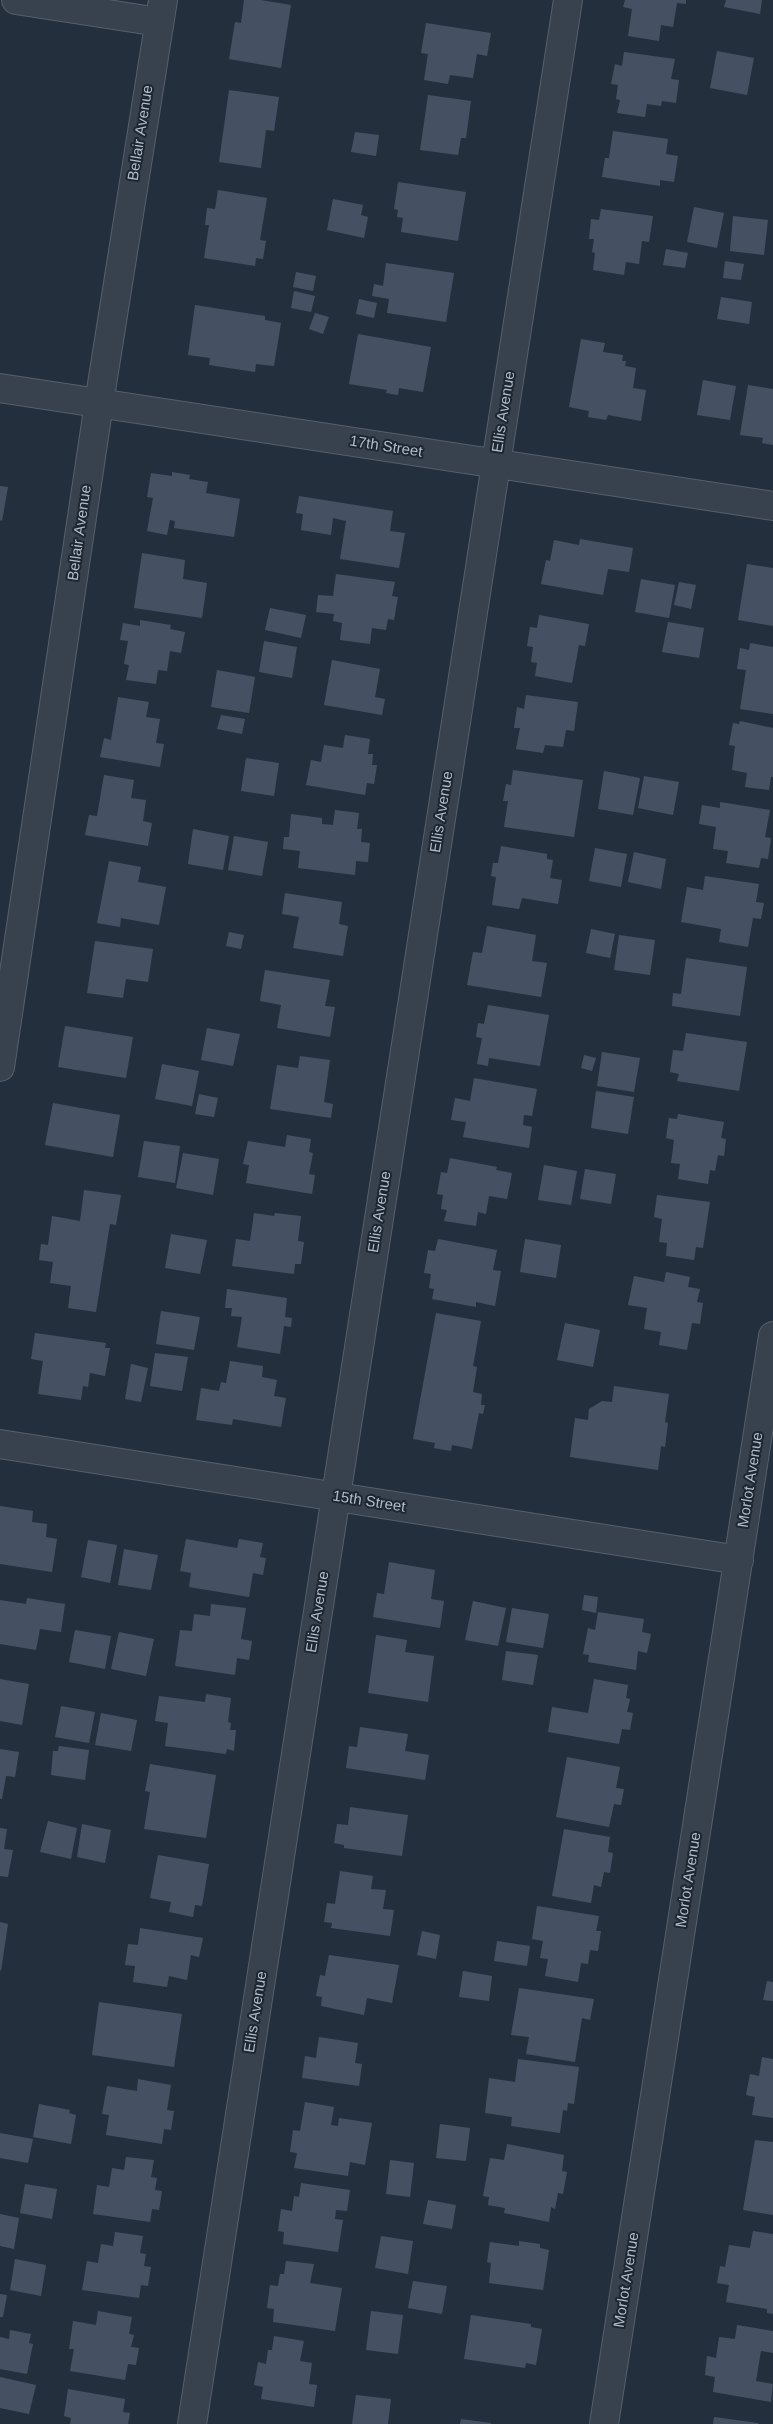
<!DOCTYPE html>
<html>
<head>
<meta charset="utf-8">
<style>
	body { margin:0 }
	canvas { display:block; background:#242f3e }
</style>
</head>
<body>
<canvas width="773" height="2424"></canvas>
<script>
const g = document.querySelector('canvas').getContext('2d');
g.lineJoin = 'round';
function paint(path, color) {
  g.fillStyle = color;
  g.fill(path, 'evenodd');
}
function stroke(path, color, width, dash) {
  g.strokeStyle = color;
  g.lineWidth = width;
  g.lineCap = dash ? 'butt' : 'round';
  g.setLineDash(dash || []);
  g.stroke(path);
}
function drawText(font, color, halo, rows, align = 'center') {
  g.font = font + ' Helvetica,sans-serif';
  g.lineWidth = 4;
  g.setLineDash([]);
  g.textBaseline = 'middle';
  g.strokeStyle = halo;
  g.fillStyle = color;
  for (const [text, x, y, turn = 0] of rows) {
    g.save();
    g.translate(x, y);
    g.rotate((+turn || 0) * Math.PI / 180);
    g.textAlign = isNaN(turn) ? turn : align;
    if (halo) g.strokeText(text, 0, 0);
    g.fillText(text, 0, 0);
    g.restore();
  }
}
paint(new Path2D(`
	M244,0H261L291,5L281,68L229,59L235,22L241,23Z
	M625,0H686V4L677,3L673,27L661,25L659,41L628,36L632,9L623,7Z
	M726,0H762L760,14L724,7Z
	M426,23L491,33L487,56L477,54L473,78L450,75L448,84L424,80L428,54L421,53Z
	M717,51L754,58L747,95L710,88Z
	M624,52L675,59L671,79L679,80L676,103L662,101L661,106L647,104L645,117L617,113L620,100L616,99L618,85L611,84L615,64L622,66Z
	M229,90L279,97L274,131L266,130L261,168L219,162Z
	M428,95L471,101L466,138H461L458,155L420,150Z
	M613,131L668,139L666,154L678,156L674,182L660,180V186L602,177L605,158H609Z
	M355,132L379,135L376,156L351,152Z
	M398,182L466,192L458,241L401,232L403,218L397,217L398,210L394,209Z
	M218,190L267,198L260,240L266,241L263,259L256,258L255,266L204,258L209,225H205L207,208L215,209Z
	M333,199L363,205L361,215L368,217L364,238L327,230Z
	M694,207L724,213L717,248L687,242Z
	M601,209L653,216L649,242L642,241L639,264L626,262L624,275L593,270L595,253L592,252L594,239H589L591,219L599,220Z
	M733,216L768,220L764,255L730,251Z
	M666,249L688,253L685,268L663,265Z
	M725,261L744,264L741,280L723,278Z
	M386,263L454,273L446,322L387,313L389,299L372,296L374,284L383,286Z
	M296,272L316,276L313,291L293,287Z
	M294,291L315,296L311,312L291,308Z
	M721,297L752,302L749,324L717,319Z
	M359,299L377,303L374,318L356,314Z
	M195,305L265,316V320L281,323L274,366L256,364L255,372L209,365L210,358L188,355Z
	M315,313L329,317L323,334L309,329Z
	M358,334L431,347L423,392L399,388L398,395L386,393L387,390L349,384Z
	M581,339L605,343L603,352L623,355L622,361H626L625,366L636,368L633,388L646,390L641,421L608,415L606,420L588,417L589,411L569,407Z
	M703,380L736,386L730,420L697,415Z
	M748,385L773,389V445L762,443L763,438L740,435Z
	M172,472L190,475L189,479L208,482L206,493L240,499L234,537L174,528L175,521L170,520L167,535L147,531L153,498L147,497L151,473L172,476Z
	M0,486L8,487L2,521L0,520Z
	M299,496L393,511L390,531L405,533L399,568L340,559L346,521L333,518L331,535L301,530L303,514L296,513Z
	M580,539L633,548L629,572L608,569L603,595L541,584L546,560L550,561L554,540L579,545Z
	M142,553L185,560L183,579L207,583L202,618L134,608Z
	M747,564L773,568V626L738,620Z
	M336,574L395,582L392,596L398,597L394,620L388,619L386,630L372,628L370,644L340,640L342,623L333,621L334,614L316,612L318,595L333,596Z
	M641,579L675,585L669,618L635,612Z
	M679,582L696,585L691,609L674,605Z
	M270,608L306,615L301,638L265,630Z
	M539,615L589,624L585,646L579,645L572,683L535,676L537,663L531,662L533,647L527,646L530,627L537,628Z
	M140,620L171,625L170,629L185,632L181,653L170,651L167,671L158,670L156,684L126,680L129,665L124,664L128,641L120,640L123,623L140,626Z
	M668,622L704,628L699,658L662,652Z
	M264,641L297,647L292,678L259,672Z
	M750,643L773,647V714L740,709L746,670L737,669L740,648L749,650Z
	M332,660L380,669L375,697L385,699L382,715L324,705Z
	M217,670L255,677L249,713L211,707Z
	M526,695L578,702L574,731L566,730L563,747L545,745L543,753L516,749L520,728H514L517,707L524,709Z
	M118,697L149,702L146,717L160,719L156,743L164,744L160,767L100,757L104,738L111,740Z
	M221,715L245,719L242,734L217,729Z
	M740,721L773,728V777H771L769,790L745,787L747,773L732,770L735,746L729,745L733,723L739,724Z
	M345,735L370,739L368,754H373L372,765H377L374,784L367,783L365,795L306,785L311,760L321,762L324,745L343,748Z
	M246,758L279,763L274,796L241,791Z
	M513,770L583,780L574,837L504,827L508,801H503L506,784L511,785Z
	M604,771L640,778L633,815L598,809Z
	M104,775L134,780L131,798L146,800L143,821L152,823L148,846L85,835L89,815L97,816Z
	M644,776L679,782L673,815L638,808Z
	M720,802L770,810L765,837L771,838L768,859L761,858L759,868L726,863L728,851L713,849L716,827L699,824L702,805L720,808Z
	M335,810L359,813L357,829H362L361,842L370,843L368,862L356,861L355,875L298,868L300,851L283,849L284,837H289L291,814L322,818V824L333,825Z
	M193,829L229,836L223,870L188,864Z
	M234,836L268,842L262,876L228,870Z
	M501,846L547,854V859L553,860L550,878L562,880L558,904L522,898L519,909L492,905L496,877L491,876L493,863H498Z
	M595,848L627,854L621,887L589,881Z
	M634,852L666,859L661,889L628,882Z
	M109,861L141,867L138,882L166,887L159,925L121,918L120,927L97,923Z
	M705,876L759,884L756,902L764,903L761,919L753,918L748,947L719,942L721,929L681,922L687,887L703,890Z
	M285,893L342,902L339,924L348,926L343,956L293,948L299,917L282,914Z
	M487,926L536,935L532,961L547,963L541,997L467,985L473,952L482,953Z
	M591,929L615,934L610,958L586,953Z
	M229,932L244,935L241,949L226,946Z
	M619,935L655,940L650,975L614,970Z
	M95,941L153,949L148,982L126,979L123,998L87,993Z
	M686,958L747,967L740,1016L672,1006L673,993L681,994Z
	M265,970L330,980L325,1006L335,1007L330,1037L277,1028L281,1005L260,1001Z
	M488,1005L549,1015L540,1066L489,1058L488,1066L477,1064L482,1038L476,1037L478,1023L484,1024Z
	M65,1026L133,1037L126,1078L58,1067Z
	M207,1028L240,1034L233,1066L201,1060Z
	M686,1033L747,1042L739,1091L677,1081L679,1074L670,1072L673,1050L683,1051Z
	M602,1052L640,1058L634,1092L597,1086Z
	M584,1055L596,1058L592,1071L581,1068Z
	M300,1056L330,1060L324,1102L333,1104L331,1118L270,1109L277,1065L298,1068Z
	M162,1064L199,1071L192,1106L155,1099Z
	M474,1078L537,1089L532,1116L524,1115L523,1125L532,1127L529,1148L463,1137L466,1122L451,1120L455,1098L470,1101Z
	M596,1091L634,1097L628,1134L591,1128Z
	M199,1094L218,1098L214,1117L195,1114Z
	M53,1103L120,1115L113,1157L45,1145Z
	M678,1114L724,1122L721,1138L726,1139L724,1156L718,1155L715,1171L710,1170L708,1184L678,1179L680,1164L671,1163L674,1140L666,1138L669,1118L677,1119Z
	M287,1135L311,1139L309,1152L313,1153L309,1174L315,1175L312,1194L246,1183L249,1165L243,1164L248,1141L285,1147Z
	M144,1141L180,1146L175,1183L138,1177Z
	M183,1153L219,1159L213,1195L176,1188Z
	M450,1158L497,1167L496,1170L512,1173L507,1199L489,1196L486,1214L478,1212L476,1226L444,1221L447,1210L441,1209L443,1195L437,1194L441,1172L447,1173Z
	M544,1165L577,1171L571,1205L538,1200Z
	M585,1169L616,1174L611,1204L580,1199Z
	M84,1190L121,1195L116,1225L110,1224L96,1312L68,1308L71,1286L50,1283L53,1262L39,1260L41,1244L48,1245L52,1216L80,1221Z
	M657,1195L710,1202L703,1248L696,1247L694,1260L666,1256L667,1243L659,1242L662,1219L654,1217Z
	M254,1213L274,1216L275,1213L301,1216L298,1241L304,1242L301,1264H295L294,1274L232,1266L236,1239L250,1241Z
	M171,1234L207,1240L200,1274L165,1268Z
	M438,1239L497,1250L493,1270L501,1271L495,1306L476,1302V1307L432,1299L434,1289L429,1288L431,1274L424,1273L428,1250L435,1251Z
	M525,1239L561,1245L556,1278L520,1272Z
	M666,1272L690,1277L688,1287L700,1289L697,1302L703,1303L700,1324L692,1323L687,1350L659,1345L661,1332L644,1329L647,1308L628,1305L634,1276L664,1282Z
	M227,1289L287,1298L285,1317L292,1318L291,1327L284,1326L280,1354L237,1347L242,1317L231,1316L232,1308H225Z
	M161,1311L200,1317L194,1350L156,1344Z
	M436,1313L481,1321L473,1366L477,1367L473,1392L482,1394L481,1405H485L483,1414L479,1413L472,1449L452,1445L451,1451L434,1448L435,1443L413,1439Z
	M565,1323L600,1330L593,1367L557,1360Z
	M35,1333L106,1343L105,1348H110L105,1376L90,1373L88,1387L83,1386L81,1400L38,1394L43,1361L31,1359Z
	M155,1353L188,1357L182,1391L150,1386Z
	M230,1361L263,1366L262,1377L277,1380L274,1396L286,1398L281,1427L233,1419L232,1425L196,1420L201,1388L219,1391L221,1382L226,1383Z
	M131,1364L148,1368L141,1402L125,1399Z
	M614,1386L669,1394L665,1422L668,1423L665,1447L661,1446L658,1470L570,1457L575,1418L588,1420L589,1409L602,1401L612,1402Z
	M0,1506L33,1511L32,1522L47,1524L46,1537L57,1539L52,1572L0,1564Z
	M186,1539L237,1548L239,1539L263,1543L260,1557L266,1558L263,1575L253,1573L249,1597L189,1587L191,1573L180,1571Z
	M88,1540L117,1545L110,1583L81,1577Z
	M124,1549L158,1555L151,1590L118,1585Z
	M389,1562L435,1570L431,1599L444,1601L440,1628L373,1617L377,1593L384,1594Z
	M584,1595L598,1597L596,1613L582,1610Z
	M27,1598L65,1604L61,1632L40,1629L36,1650L0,1644V1600L26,1604Z
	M473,1601L506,1608L498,1646L465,1640Z
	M211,1604L246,1608L241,1639L252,1641L249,1660L237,1658L235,1675L175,1666L180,1630L192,1631L194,1614L210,1616Z
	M512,1608L549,1614L543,1648L506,1642Z
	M598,1612L644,1619L642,1632L651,1634L647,1653L638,1651L636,1670L588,1662L589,1655L583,1654L588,1628L595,1630Z
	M75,1630L111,1636L105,1669L69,1662Z
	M119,1632L154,1639L146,1676L111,1669Z
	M376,1635L407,1640L405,1652L434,1656L428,1702L368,1693Z
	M506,1651L538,1655L533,1685L502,1680Z
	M0,1679L29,1684L22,1725L0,1721Z
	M594,1679L628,1685L626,1698L630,1699L627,1712L633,1713L630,1730L622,1729L619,1744L548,1732L552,1707L588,1713Z
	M206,1694L231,1698L228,1722L231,1723L230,1730H236L234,1751L227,1749L226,1754L165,1746L168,1723L155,1721L159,1696L205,1702Z
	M61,1706L95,1712L89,1743L55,1737Z
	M101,1713L137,1720L131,1751L95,1745Z
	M360,1727L408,1734L405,1751L429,1755L425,1780L346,1768L349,1746L357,1747Z
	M59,1746L89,1750L85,1780L51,1775L53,1751H58Z
	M0,1749L19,1752L15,1777L6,1776L2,1799H0Z
	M567,1757L620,1767L616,1788L624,1789L621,1805L614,1804L609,1827L556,1817Z
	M150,1764L216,1775L206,1838L144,1829L150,1792L145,1791Z
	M350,1807L408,1815L402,1856L344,1848V1845L334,1843L337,1824L348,1825Z
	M48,1821L77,1828L71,1859L40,1852Z
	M82,1824L111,1830L105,1863L77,1857Z
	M0,1828L7,1829L4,1849L13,1850L8,1877L0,1876Z
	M564,1829L610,1837L608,1852L613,1853L610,1873L604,1872L601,1887L594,1885L591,1903L552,1896Z
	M158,1855L209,1864L202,1906L195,1905L193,1917L169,1912L171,1902L150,1898Z
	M340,1871L373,1876L371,1889L386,1890L383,1909L394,1910L390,1936L331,1928L332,1923L324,1922L327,1903L335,1904Z
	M537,1906L599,1916L596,1931H601L598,1951L590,1950L588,1964L581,1963L578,1982L545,1976L548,1959L540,1958L543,1941L532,1939Z
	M0,1922L8,1924L1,1971L0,1970Z
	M140,1928L203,1938L199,1957L191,1955L187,1980L169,1976L167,1987L133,1982L135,1966L125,1965L128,1944L138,1945Z
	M422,1931L440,1935L436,1959L417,1955Z
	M497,1941L530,1946L527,1966L494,1961Z
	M329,1955L399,1965L392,2003L367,1998L364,2015L321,2006L322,1997L316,1996L320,1975L325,1976Z
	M463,1971L492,1976L489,2001L459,1997Z
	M767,1981L773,1982V2001L763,2000Z
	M519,1988L594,1999L590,2020L582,2018L575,2062L526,2054L529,2037L511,2035Z
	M99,2002L182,2014L174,2067L92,2055Z
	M319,2037L358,2043L355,2063L362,2064L359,2086L302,2078L305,2056L316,2058Z
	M762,2057L773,2059V2118L752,2115L755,2097L746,2095L750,2074L759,2076Z
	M518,2059L579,2067L574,2104L568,2103L567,2111L563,2110L560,2133L511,2126L512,2117L485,2113L489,2078L515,2082Z
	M138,2079L171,2085L167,2110L174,2111L171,2130L164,2129L162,2144L106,2135L109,2115L102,2114L107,2086L137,2091Z
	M305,2102L334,2107L331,2125L338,2126L339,2118L372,2123L365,2165L350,2162L348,2176L294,2168L297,2153L290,2152L293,2130L300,2131Z
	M39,2104L70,2110L69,2113L76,2115L71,2144L33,2137Z
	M440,2124L470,2128L466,2161L436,2158Z
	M0,2133L33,2139L28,2163L0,2158Z
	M755,2140L773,2142V2215L743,2210Z
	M507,2144L564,2155L562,2171L567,2172L563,2194L558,2193L555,2209L551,2207L549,2222L504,2213L505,2208L488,2205L489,2197L483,2196L490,2158L504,2160Z
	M126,2157L154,2160L151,2177L157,2178L155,2190L162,2191L159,2210L152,2209L150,2222L93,2214L97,2185L109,2187L112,2168L124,2170Z
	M390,2160L414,2163L410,2197L386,2194Z
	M301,2183L350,2190L347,2211L336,2210L335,2219L343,2220L338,2252L283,2244L284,2232L278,2231L281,2209L292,2211L294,2196L299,2197Z
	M25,2184L57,2189L52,2219L20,2213Z
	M428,2200L456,2205L452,2229L423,2224Z
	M0,2214L19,2218L14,2249L0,2246Z
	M753,2231L773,2234V2314L767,2313V2309L726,2302L729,2285L717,2283L720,2266L725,2267L729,2245L750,2248Z
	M115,2232L143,2236L140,2253L146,2254L144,2266L151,2267L148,2286L141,2285L139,2298L82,2290L87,2261L98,2263L101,2244L113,2246Z
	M381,2236L413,2241L408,2274L375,2268Z
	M519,2241L540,2244V2248L549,2250L543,2290L489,2283L491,2263L487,2262L490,2242L519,2246Z
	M15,2259L46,2265L41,2296L10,2290Z
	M286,2261L314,2264L310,2283L342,2288L335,2331L273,2322L274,2309L267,2308L270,2285L278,2286L280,2274H284Z
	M413,2281L447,2286L442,2314L408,2308Z
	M0,2294L7,2295L3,2317H0Z
	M98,2311L132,2317L129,2334L134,2335L131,2347L139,2348L136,2365L128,2364L125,2380L70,2371L74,2349H69L73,2321L96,2325Z
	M371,2311L403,2315L398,2354L366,2350Z
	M471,2315L531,2324V2327L542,2329L536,2365L526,2363L525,2368L464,2359Z
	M737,2325L773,2331V2353L761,2351L756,2381L773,2384L771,2402L713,2392L715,2377L705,2375L707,2356L716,2358L719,2337L735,2339Z
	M10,2330L31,2334L29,2343L33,2344L27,2374L0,2369V2337L9,2339Z
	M274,2336L304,2341L300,2361L312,2363L309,2384L317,2385L314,2407L261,2399L263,2387L254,2385L258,2362L266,2364L268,2350H272Z
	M0,2377L36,2385L29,2414L0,2408Z
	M68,2389L125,2399L123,2412L130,2413L128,2424H70L71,2418L64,2416Z
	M356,2395L391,2399L388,2424H352Z
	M714,2417L758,2423V2424H713Z
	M461,2419L491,2423V2424H460Z`), '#455162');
const minor = new Path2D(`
	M16,0L159,22
	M0,388L773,506
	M0,1067L99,403L163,0
	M0,1444L739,1560
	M192,2424L568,0
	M604,2424L773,1336`);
stroke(minor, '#565f6c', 30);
stroke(minor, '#38414e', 28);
drawText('15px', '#b4bcc9', '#1d2633', [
	["Bellair Avenue",141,133,-81],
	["Ellis Avenue",504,412,-81],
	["17th Street",386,447,9],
	["Bellair Avenue",80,533,-82],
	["Ellis Avenue",442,812,-81],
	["Ellis Avenue",380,1212,-81],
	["Morlot Avenue",751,1480,-81],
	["15th Street",369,1502,9],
	["Ellis Avenue",318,1612,-81],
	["Morlot Avenue",689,1880,-81],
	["Ellis Avenue",256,2012,-81],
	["Morlot Avenue",627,2280,-81]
]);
</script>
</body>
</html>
